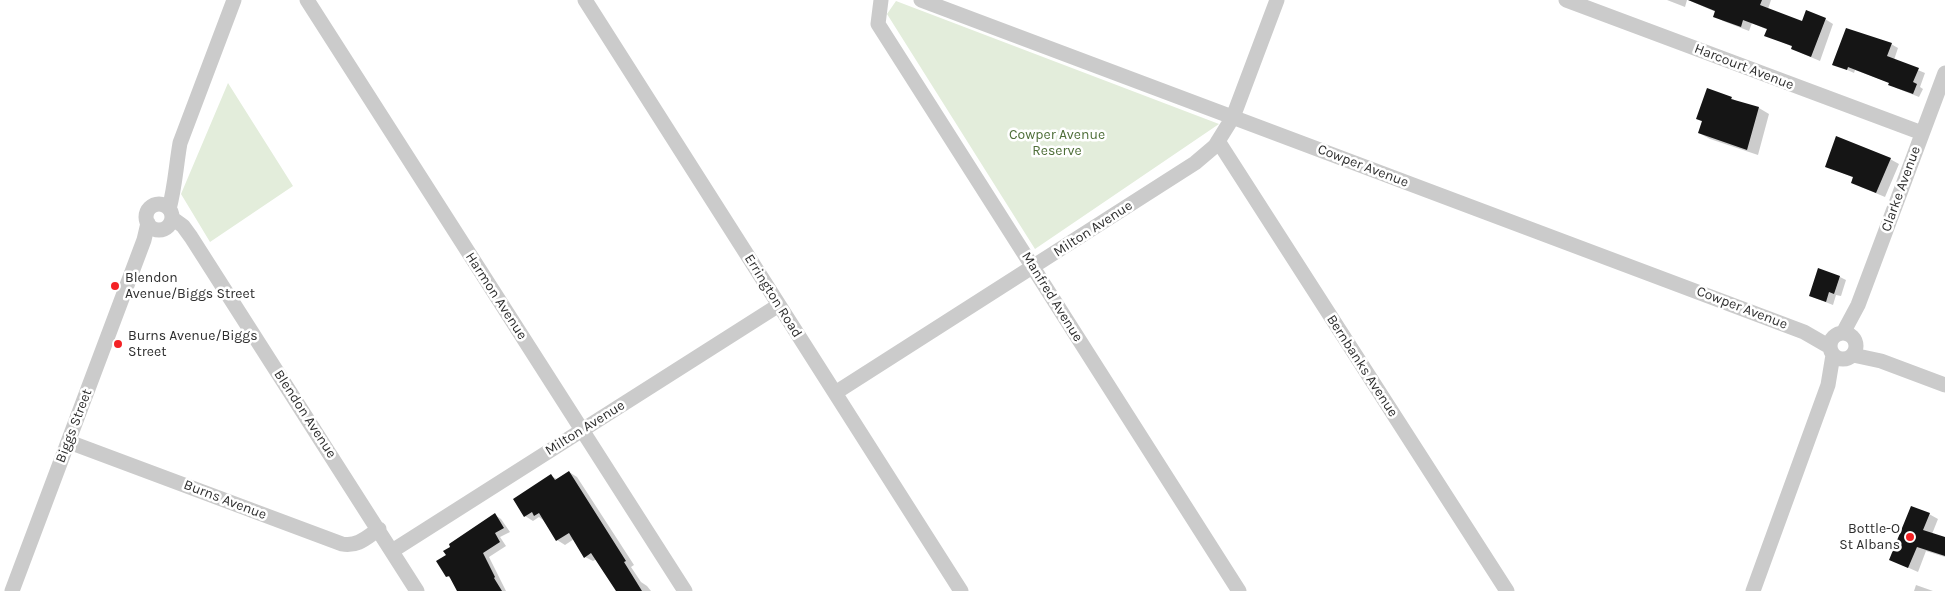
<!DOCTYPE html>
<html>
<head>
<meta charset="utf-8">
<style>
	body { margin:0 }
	canvas { display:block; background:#fff }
</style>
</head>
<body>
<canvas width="1945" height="591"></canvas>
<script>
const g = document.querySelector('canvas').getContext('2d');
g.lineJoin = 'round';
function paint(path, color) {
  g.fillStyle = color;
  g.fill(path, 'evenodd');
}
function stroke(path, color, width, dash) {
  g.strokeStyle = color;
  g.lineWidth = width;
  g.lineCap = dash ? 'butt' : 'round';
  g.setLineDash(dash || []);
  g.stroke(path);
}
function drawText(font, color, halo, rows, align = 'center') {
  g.font = font + ' Karla,sans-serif';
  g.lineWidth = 5;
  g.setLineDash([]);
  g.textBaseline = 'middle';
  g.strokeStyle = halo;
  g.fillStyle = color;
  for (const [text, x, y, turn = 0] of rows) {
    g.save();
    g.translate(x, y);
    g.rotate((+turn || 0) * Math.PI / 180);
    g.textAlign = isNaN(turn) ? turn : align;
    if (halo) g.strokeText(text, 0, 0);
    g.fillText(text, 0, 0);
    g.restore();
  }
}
paint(new Path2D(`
	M896,1L1219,124L1035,249L887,14Z
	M228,83L293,186L210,242L181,194Z`), '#e3eddb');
paint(new Path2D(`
	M1667,0H1687L1685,7Z
	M1688,0H1771L1768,9L1802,22L1825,19L1833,24L1820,61L1801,53L1793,47L1766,35L1768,30L1752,23L1749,31L1723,21L1714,16L1716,12Z
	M1891,44L1898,48L1894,60L1925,73L1920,87L1923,89L1919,97L1896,88L1890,83L1855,70L1854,73L1834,64Z
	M1731,98L1740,103L1759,108L1769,114L1758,155L1710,139L1699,133L1703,122L1697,119Z
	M1890,159L1899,164L1885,197L1861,187L1853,182L1854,178L1827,166Z
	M1840,277L1846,280L1841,296L1836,295L1833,305L1810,296Z
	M569,472L577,477L634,565L631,567L641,582L647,586L651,591H617L597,559L593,561L585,557L574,539L565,545L557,540L543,520L539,517L533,521L525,516L551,476L557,479Z
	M1929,514L1938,519L1932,534L1945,538V557L1926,551L1918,572L1891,560Z
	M495,515L501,519L510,532L500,537L506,546L489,557L506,591H458L452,579L447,576V555Z
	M1916,585L1933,591H1914Z`), '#0003');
paint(new Path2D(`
	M1688,0H1762L1760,5L1802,21L1806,10L1826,18L1811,57L1791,49L1792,46L1764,36L1767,29L1743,20L1741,27L1713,17L1715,11Z
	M1846,28L1892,43L1887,56L1919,68L1913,82L1917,84L1913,94L1888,85L1889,83L1848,67L1847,70L1832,65Z
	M1707,88L1732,97L1731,99L1759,107L1747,150L1698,133L1702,121L1696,119Z
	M1836,136L1891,158L1876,193L1851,183L1853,177L1825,167Z
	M1818,268L1840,276L1834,294L1829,292L1826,302L1809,296Z
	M569,471L626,561L624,562L642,591H616L591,553L584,558L569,533L556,541L539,513L534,516L532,512L524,517L513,499L551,474L555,480Z
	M1911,506L1930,513L1923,530L1945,537V556L1917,547L1908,568L1889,560Z
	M495,513L504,528L495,533L500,542L483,553L495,577L494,578L502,591H457L449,576L446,577L436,561L446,555L443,551L450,547L449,544Z`), '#151515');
stroke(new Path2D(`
	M307,0L685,591
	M585,0L961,591
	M881,0L878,24L1239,591
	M921,0L1804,332L1830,347
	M1566,0L1922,133
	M1218,141L1507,591
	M146 217a13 13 0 1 1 26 0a13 13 0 1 1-26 0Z
	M169,209C175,187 176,166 180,143L234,0
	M172,218L183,226L191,237L417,591
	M1830 346a13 13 0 1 1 26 0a13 13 0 1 1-26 0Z
	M1843,333L1858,305L1945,73
	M1853,355L1881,361L1945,385
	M835,393L1195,163L1215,146L1233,117L1277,0
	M69,442L342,544C358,547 367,537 379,529
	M392,551L779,305
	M12,591L144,240L148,223
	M1753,591L1828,385L1833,355`), '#cbcbcb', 15);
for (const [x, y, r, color] of [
	[115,286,5,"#f42225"],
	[118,344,5,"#f42225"],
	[1910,537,5,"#f42225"]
]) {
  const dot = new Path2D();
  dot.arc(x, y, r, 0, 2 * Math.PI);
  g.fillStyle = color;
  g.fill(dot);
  stroke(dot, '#fff', 2);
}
drawText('14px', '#2e2e2e', '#fff', [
	["Harcourt Avenue",1744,67,21],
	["Cowper Avenue",1363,166,21],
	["Clarke Avenue",1901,189,-70],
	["Milton Avenue",1093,229,-33],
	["Harmon Avenue",496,296,57],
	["Errington Road",773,296,58],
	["Manfred Avenue",1052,297,58],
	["Cowper Avenue",1742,308,21],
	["Bernbanks Avenue",1362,366,57],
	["Blendon Avenue",305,414,57],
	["Biggs Street",74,426,-69],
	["Milton Avenue",585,428,-32],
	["Burns Avenue",225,500,21]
]);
drawText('14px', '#4e6e38', '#fff', [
	["Cowper Avenue",1057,135],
	["Reserve",1057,151]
]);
drawText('14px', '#2e2e2e', '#fff', [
	["Blendon",125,278],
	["Avenue/Biggs Street",125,294],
	["Burns Avenue/Biggs",128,336],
	["Street",128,352],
	["Bottle-O",1900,529,"right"],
	["St Albans",1900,545,"right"]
], 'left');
</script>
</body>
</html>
